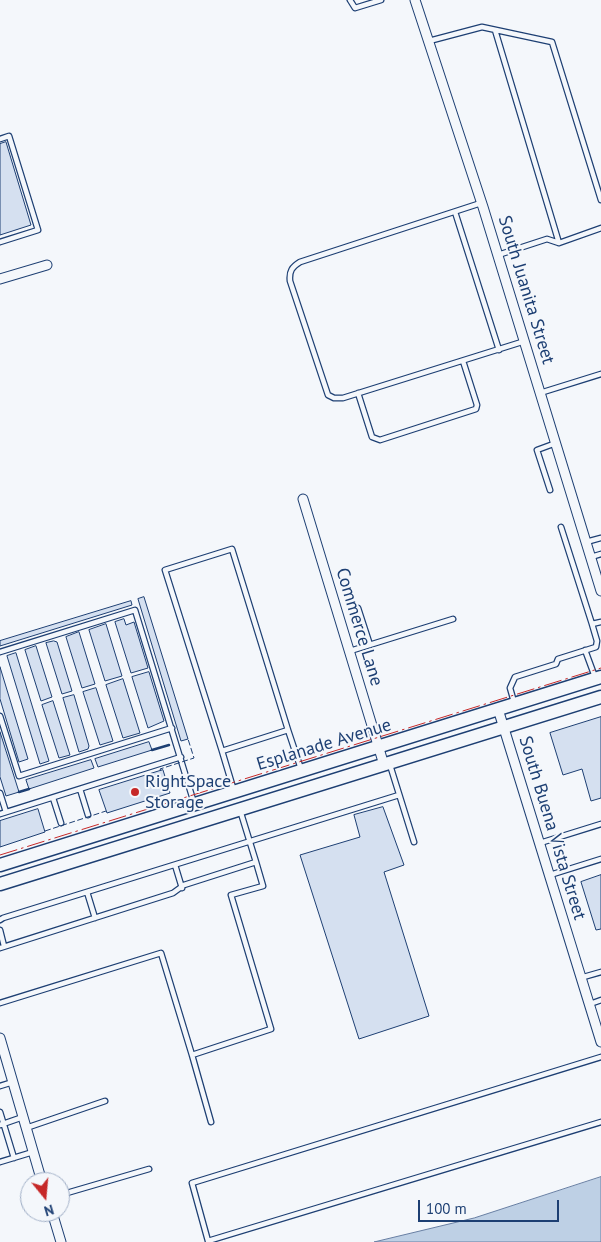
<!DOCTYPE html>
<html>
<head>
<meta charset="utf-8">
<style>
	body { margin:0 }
	#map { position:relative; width:601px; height:1242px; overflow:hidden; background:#f4f7fb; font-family:"PT Sans",sans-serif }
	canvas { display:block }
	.north { position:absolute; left:20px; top:1172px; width:50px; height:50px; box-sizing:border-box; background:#f4f7fb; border:1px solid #9eadc5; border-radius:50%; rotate:163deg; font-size:14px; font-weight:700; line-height:20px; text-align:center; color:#1d3f73 }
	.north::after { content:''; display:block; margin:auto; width:18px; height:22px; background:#c62828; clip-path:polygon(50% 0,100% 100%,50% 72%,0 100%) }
	.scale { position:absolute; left:418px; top:1200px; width:141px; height:22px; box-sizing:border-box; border:2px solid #1d3f73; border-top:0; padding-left:6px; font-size:15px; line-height:18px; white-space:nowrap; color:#1d3f73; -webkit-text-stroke:4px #f4f7fb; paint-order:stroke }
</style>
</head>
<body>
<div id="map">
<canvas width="601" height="1242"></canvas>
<div class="north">N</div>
<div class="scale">100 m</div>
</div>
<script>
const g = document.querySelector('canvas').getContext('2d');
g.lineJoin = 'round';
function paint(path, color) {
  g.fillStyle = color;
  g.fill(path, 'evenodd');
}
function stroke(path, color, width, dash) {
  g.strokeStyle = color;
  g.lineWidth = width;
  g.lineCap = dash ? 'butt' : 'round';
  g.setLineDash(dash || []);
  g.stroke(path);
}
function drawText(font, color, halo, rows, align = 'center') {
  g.font = font + ' "PT Sans",sans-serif';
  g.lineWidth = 4;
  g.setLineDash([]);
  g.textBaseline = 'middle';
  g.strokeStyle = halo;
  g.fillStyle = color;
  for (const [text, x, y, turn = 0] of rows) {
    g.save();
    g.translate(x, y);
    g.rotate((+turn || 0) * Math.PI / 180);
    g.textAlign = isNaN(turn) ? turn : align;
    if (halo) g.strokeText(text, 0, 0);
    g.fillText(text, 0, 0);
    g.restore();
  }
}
const water = new Path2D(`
	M601,1177V1242H374L474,1218Z`);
paint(water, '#bed0e5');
stroke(water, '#687fa3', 1);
const building = new Path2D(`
	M6,142L31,225L0,235V144Z
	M144,597L188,739L181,741L138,599Z
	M131,601L132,605L0,646V641Z
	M124,619L126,625L134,622L148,668L131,673L115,622Z
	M106,624L122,676L105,681L89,630Z
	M79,632L95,684L82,688L66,637Z
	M54,641L57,642L72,691L62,694L46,643Z
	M36,646L52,697L41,701L25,650Z
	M16,653L49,761L40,764L7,656Z
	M0,667L28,759L19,762L0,699Z
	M149,672L164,721L148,728L132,677Z
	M123,679L140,733L123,738L106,685Z
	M96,688L113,741L100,745L83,692Z
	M74,695L89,746L88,749L79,752L63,698Z
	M53,701L70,755L59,758L42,705Z
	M601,717V798L591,801L582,769L563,775L550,733Z
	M0,732L19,792L6,796L0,777Z
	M149,742L152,750L98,767L95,759Z
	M91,760L94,768L29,789L26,780Z
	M163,770L170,793L107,813L99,790Z
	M383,807L404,865L384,872L429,1016L359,1039L300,855L360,837L354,815Z
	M38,809L45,832L0,847V821Z
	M601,875V929L596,930L581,882Z`);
paint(building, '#d5e0f0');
stroke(building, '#1d3f73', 1);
const lane = new Path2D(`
	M350,0L355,8L381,0
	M495,30L559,243
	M429,41L482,27L552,42L601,200
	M0,139L9,136L38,230L0,242
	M481,203L300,262C292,267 289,271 290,281L328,395L334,398H343L525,341
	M455,212L499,350
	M498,255L547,239L559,243L601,228
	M358,393L372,437L380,440L476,409L477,405L463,361
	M540,393L601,374
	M550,490L537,450L556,443
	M561,527L592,624L601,622
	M586,542L601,538
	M591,557L601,554
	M358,608L370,645
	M585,650L595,677
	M350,651L453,619
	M0,652L135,610L194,803
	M514,702L510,688L515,677L556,664L558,659L596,647L597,641L592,624
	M0,716L19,776L172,728
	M222,751L165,570L232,549L288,730
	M390,765L414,842
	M80,789L88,815
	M234,791L222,751L288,730L301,769
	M0,793L6,812
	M53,798L61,823
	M0,814L181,757
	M540,843L601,824
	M175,865L182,888
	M550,875L601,859
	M87,892L95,918
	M0,920L3,918L399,795
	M0,930L4,946
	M0,948L173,893L184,885L256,862L240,810
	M580,978L601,972
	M0,1003L161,953L192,1055L271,1029L231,895L263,886L256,862
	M590,1004L601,1000
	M192,1055L211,1122
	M601,1057L192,1183L208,1241L601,1122
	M0,1086L13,1082
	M0,1112L14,1158
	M0,1125L23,1117
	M26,1128L105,1101
	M0,1162L33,1152
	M60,1195L149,1169`);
const street = new Path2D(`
	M415,0L483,207L601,591
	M0,279L47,265
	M303,499L384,765
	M498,709L601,1042
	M0,1038L42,1182
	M52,1212L61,1242`);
const secondary = new Path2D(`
	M0,865L601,677
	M0,884L601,697`);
stroke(lane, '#1d3f73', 7);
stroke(street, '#1d3f73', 11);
stroke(secondary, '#1d3f73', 15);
stroke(lane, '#f4f7fb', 4.5);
stroke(street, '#f4f7fb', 9);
stroke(secondary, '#f4f7fb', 12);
stroke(new Path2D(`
	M161,771L160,769L194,758L188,739
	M45,831L106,811`), '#1d3f73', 1, [6, 2.5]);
stroke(new Path2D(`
	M152,750L169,745
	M19,792L29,789`), '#1d3f73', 2.5);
stroke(new Path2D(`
	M0,855L601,668`), '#c62828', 1, [18, 4, 2.5, 4]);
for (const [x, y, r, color] of [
	[135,792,5,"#c62828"]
]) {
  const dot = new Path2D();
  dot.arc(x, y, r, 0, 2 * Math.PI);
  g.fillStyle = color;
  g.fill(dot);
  stroke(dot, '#f4f7fb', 2);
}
drawText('18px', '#1d3f73', '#f4f7fb', [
	["South Juanita Street",526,290,73],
	["Commerce Lane",359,627,73],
	["Esplanade Avenue",324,745,-17],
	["South Buena Vista Street",552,828,73]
]);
drawText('18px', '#1d3f73', '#f4f7fb', [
	["RightSpace",145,782],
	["Storage",145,803]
], 'left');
</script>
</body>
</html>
